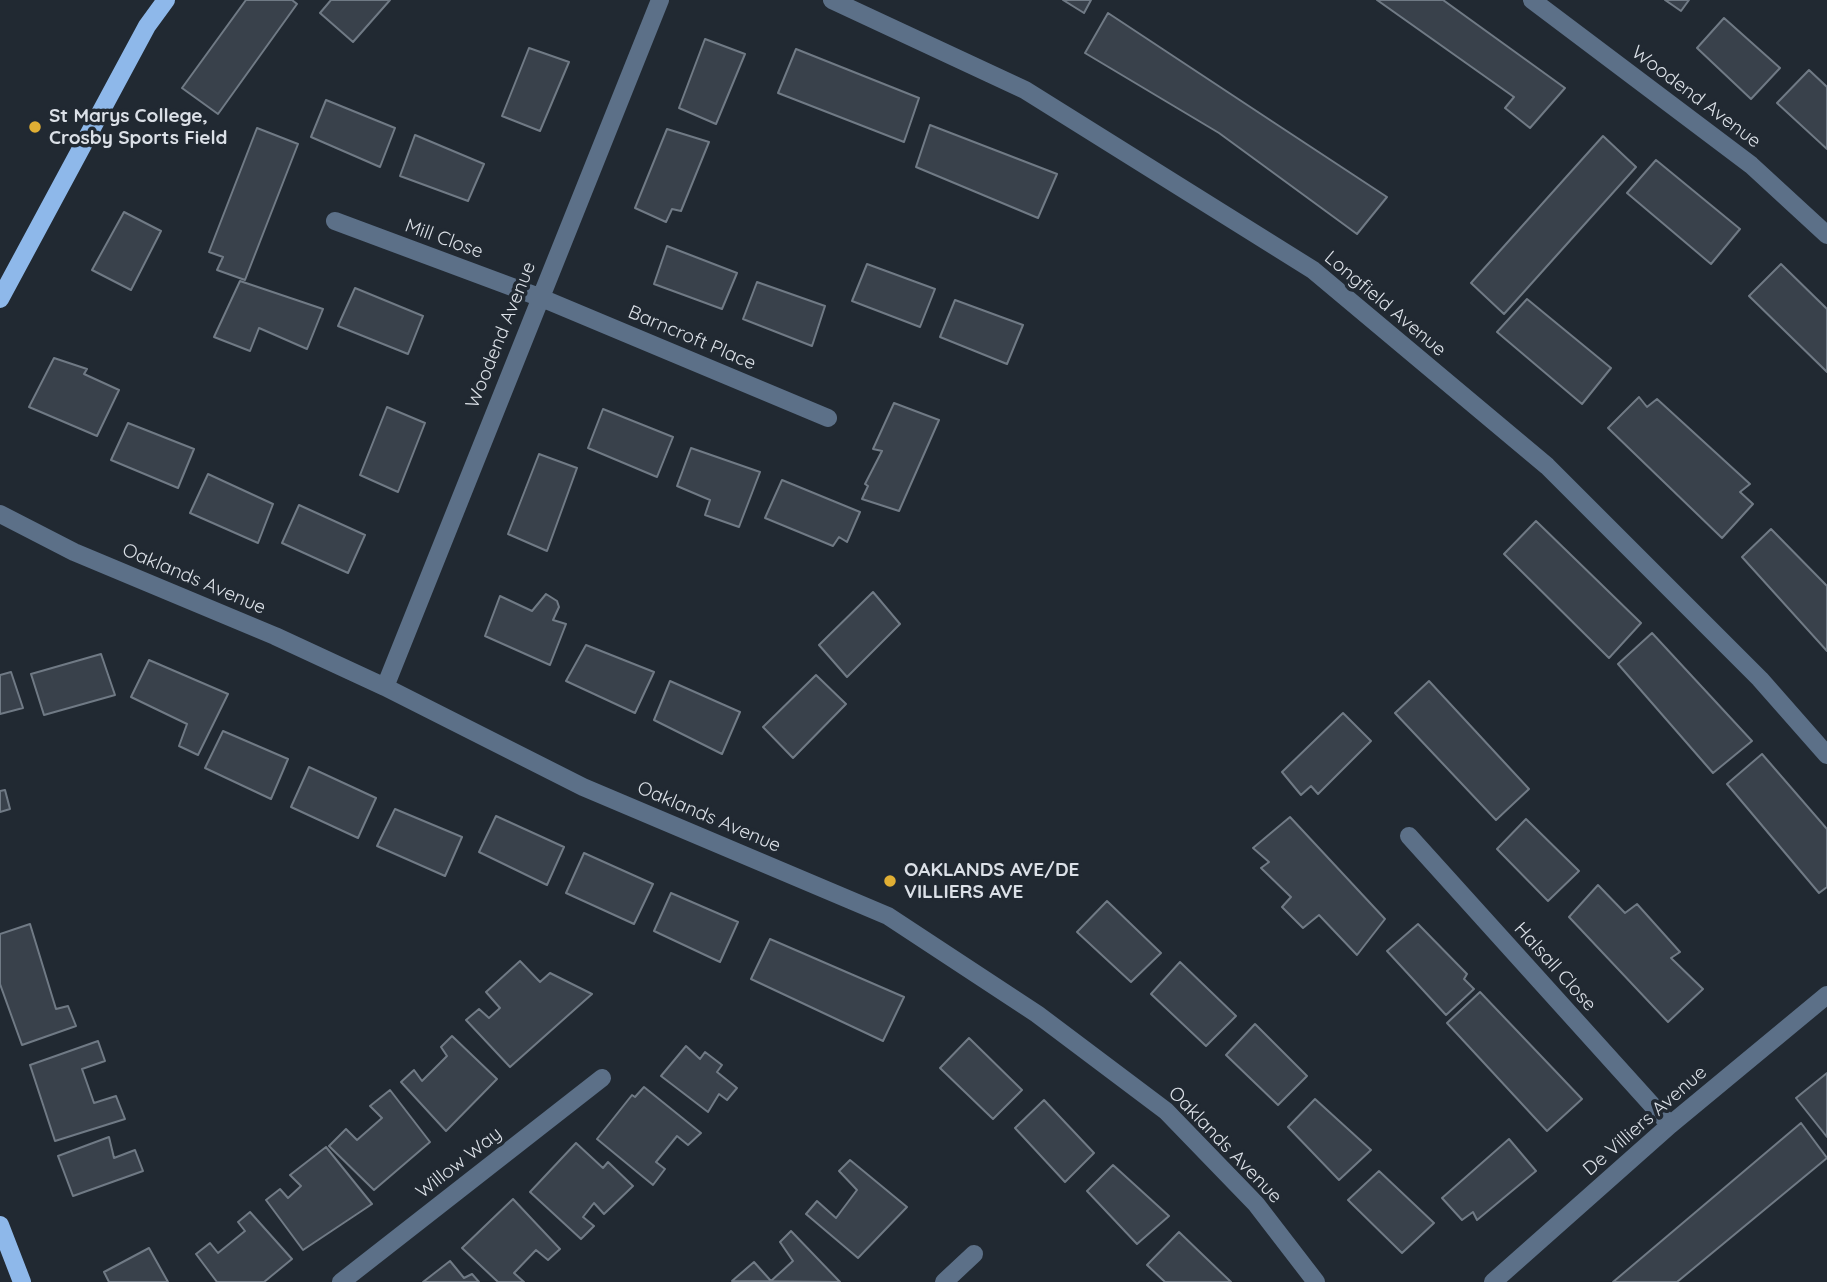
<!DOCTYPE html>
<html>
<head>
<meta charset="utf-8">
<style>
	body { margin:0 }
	canvas { display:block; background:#212932 }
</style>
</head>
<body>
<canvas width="1827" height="1282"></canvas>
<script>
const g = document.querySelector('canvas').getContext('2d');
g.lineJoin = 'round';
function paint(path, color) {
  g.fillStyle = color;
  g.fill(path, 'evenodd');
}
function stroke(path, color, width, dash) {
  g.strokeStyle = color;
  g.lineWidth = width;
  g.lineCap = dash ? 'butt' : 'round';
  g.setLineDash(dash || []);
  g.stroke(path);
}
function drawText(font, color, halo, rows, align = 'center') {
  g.font = font + ' Quicksand,sans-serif';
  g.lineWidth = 7;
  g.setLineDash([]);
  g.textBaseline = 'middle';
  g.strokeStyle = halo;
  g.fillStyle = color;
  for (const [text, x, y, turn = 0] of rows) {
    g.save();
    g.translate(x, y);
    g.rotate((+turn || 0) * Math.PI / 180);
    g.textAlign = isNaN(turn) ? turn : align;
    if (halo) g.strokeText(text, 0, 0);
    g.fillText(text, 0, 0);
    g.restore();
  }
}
const building = new Path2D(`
	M246,0H292L297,4L218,114L182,88Z
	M331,0H390L353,42L320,13Z
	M1063,0H1091L1084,13Z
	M1377,0H1443L1565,88L1530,128L1505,108L1514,97Z
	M1665,0H1689L1681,11Z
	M1108,13L1273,122L1387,197L1357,234L1219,133L1085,53Z
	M1724,18L1780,68L1751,99L1697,48Z
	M705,39L745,54L716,124L679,108Z
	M529,48L569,62L540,131L502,116Z
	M796,49L919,98L904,142L778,93Z
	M1809,70L1827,87V149L1777,103Z
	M326,100L395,128L380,167L311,137Z
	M930,125L1057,174L1038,218L916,167Z
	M257,128L298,144L245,280L217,270L223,257L209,252Z
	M667,129L709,142L681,211L672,209L666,222L635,208Z
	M415,135L484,164L468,201L400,176Z
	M1603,136L1636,167L1504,314L1471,283Z
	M1656,160L1740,229L1711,264L1627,193Z
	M124,212L161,231L131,290L92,270Z
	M667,246L737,273L722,309L654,284Z
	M867,264L935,289L920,327L852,301Z
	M1781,264L1827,309V372L1749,296Z
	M240,281L323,309L307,349L259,328L250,351L214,337Z
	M757,282L825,306L812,346L743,319Z
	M355,288L423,316L408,354L338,326Z
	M1527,299L1611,368L1582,404L1497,332Z
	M955,300L1023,325L1007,364L940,337Z
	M54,358L87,369L84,374L119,390L97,436L29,407Z
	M1639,397L1647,407L1657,399L1750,484L1740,492L1753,504L1722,538L1608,428Z
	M894,403L939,420L899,511L862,499L868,486L865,484L882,451L873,449Z
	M387,407L425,423L398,492L360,475Z
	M603,409L673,437L657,477L588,448Z
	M128,423L194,449L178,488L111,460Z
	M691,448L760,472L739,527L705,515L710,500L677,486Z
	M539,454L577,468L547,551L508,534Z
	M208,474L273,504L258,543L190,513Z
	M782,480L860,512L847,542L839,537L833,546L765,518Z
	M299,505L365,535L348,573L282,543Z
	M1536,521L1641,623L1609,658L1504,554Z
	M1771,529L1827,586V651L1742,557Z
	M873,592L900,624L847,677L819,645Z
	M546,594L557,601L559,607L553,620L566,624L550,665L485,636L500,596L532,611Z
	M1652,633L1752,741L1713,773L1618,664Z
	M586,645L654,672L635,713L566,681Z
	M101,654L115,695L44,715L31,674Z
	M149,660L228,694L198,755L179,746L187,724L131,697Z
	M11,672L23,708L0,714V675Z
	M816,675L846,704L793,758L763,727Z
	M670,681L740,712L722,754L654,720Z
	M1429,681L1529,789L1496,820L1395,713Z
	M1343,713L1371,741L1318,794L1311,786L1301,795L1282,772Z
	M223,731L288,759L271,799L205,768Z
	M1762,754L1827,829V887L1819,893L1727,784Z
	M309,767L376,798L358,838L291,807Z
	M5,790L10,809L0,812V791Z
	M395,809L462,837L445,876L377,846Z
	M496,816L564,847L547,885L479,852Z
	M1290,817L1385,919L1357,955L1319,915L1303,928L1282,907L1291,897L1261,868L1269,862L1253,848Z
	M1526,819L1579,871L1548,901L1497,849Z
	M584,853L653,884L634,924L566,893Z
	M1598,885L1625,913L1637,904L1680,952L1671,958L1703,989L1668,1022L1569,917Z
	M671,893L738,922L720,962L654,931Z
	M1107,901L1161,953L1131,982L1077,932Z
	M30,924L56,1009L68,1006L76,1026L22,1045L0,984V934Z
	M1418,924L1467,974L1464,979L1474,989L1446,1015L1387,951Z
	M770,939L904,997L883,1041L751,979Z
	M520,961L540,982L550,973L592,994L510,1067L466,1020L479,1009L489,1018L500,1008L486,992Z
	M1180,962L1236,1016L1206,1046L1151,994Z
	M1480,992L1582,1099L1547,1131L1447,1023Z
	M1255,1024L1307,1076L1278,1105L1226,1055Z
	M452,1036L497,1079L446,1131L401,1082L414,1070L422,1081L447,1056L441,1047Z
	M969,1038L1022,1090L993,1119L940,1068Z
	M98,1041L105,1061L82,1069L94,1103L116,1096L125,1119L55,1141L30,1065Z
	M686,1046L700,1059L705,1052L722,1065L717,1072L737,1088L727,1100L719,1094L708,1112L661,1076Z
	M1827,1073V1137L1796,1098Z
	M644,1087L701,1133L688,1145L677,1136L656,1162L665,1169L653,1185L597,1139L632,1095L635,1097Z
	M390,1090L430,1142L374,1190L329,1146L346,1129L357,1140L382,1118L370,1106Z
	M1315,1099L1371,1150L1339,1180L1288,1127Z
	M1044,1100L1094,1153L1065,1182L1015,1128Z
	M1801,1123L1827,1158L1677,1282H1613Z
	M109,1137L114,1158L135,1150L143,1171L73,1196L58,1156Z
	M1509,1139L1536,1171L1477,1220L1473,1212L1462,1220L1442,1198Z
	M576,1143L603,1168L608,1162L633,1186L604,1214L594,1203L583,1217L594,1226L581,1239L530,1192Z
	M326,1147L372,1204L303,1250L266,1200L280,1189L288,1198L301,1186L290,1175Z
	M850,1160L907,1207L858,1258L806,1214L817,1201L836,1218L857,1190L839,1171Z
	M1113,1165L1169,1216L1137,1244L1087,1191Z
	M1379,1171L1434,1223L1402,1253L1348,1200Z
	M513,1199L560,1249L548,1260L536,1250L514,1273L524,1282H498L462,1248Z
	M250,1212L292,1259L264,1282H217L196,1254L210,1243L218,1253L245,1231L238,1222Z
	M791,1231L840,1282L732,1281L754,1262L771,1281L793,1261L780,1242Z
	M1179,1232L1231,1282H1165L1147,1265Z
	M149,1248L168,1282H109L104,1272Z
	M450,1261L464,1278L472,1274L479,1282H423Z`);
paint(building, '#39414b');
stroke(building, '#707a85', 2);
stroke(new Path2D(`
	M832,0L1025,90L1313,270L1547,466L1760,679L1827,755
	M1532,0L1751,165L1827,235
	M335,221L539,297L828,418
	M0,514L74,552L275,636L385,687L583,787L888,916L1037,1014L1166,1111L1256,1204L1316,1282
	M385,687L660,0
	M1409,836L1670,1125
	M341,1282L602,1078
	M944,1282L974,1254
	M1493,1282L1670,1125L1827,995`), '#5c7088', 18);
stroke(new Path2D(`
	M0,299L147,26L166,0
	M0,1225L22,1282`), '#8eb8ea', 18);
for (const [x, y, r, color] of [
	[35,127,7,"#e1af34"],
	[890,881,7,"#e1af34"]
]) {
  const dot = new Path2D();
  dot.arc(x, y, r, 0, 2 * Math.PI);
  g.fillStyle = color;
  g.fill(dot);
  stroke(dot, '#212932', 2.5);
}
drawText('19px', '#dbe0e7', '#212932', [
	["Woodend Avenue",1696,97,37],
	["Mill Close",444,239,20],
	["Longfield Avenue",1385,304,40],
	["Woodend Avenue",501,335,-68],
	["Barncroft Place",692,338,23],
	["Oaklands Avenue",194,579,23],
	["Oaklands Avenue",709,817,23],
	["Halsall Close",1555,967,48],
	["De Villiers Avenue",1645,1121,-41],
	["Oaklands Avenue",1225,1145,46],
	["Willow Way",459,1163,-38]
]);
drawText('bold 19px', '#dbe0e7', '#212932', [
	["St Marys College,",49,116],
	["Crosby Sports Field",49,138],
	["OAKLANDS AVE/DE",904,870],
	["VILLIERS AVE",904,892]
], 'left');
</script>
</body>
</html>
